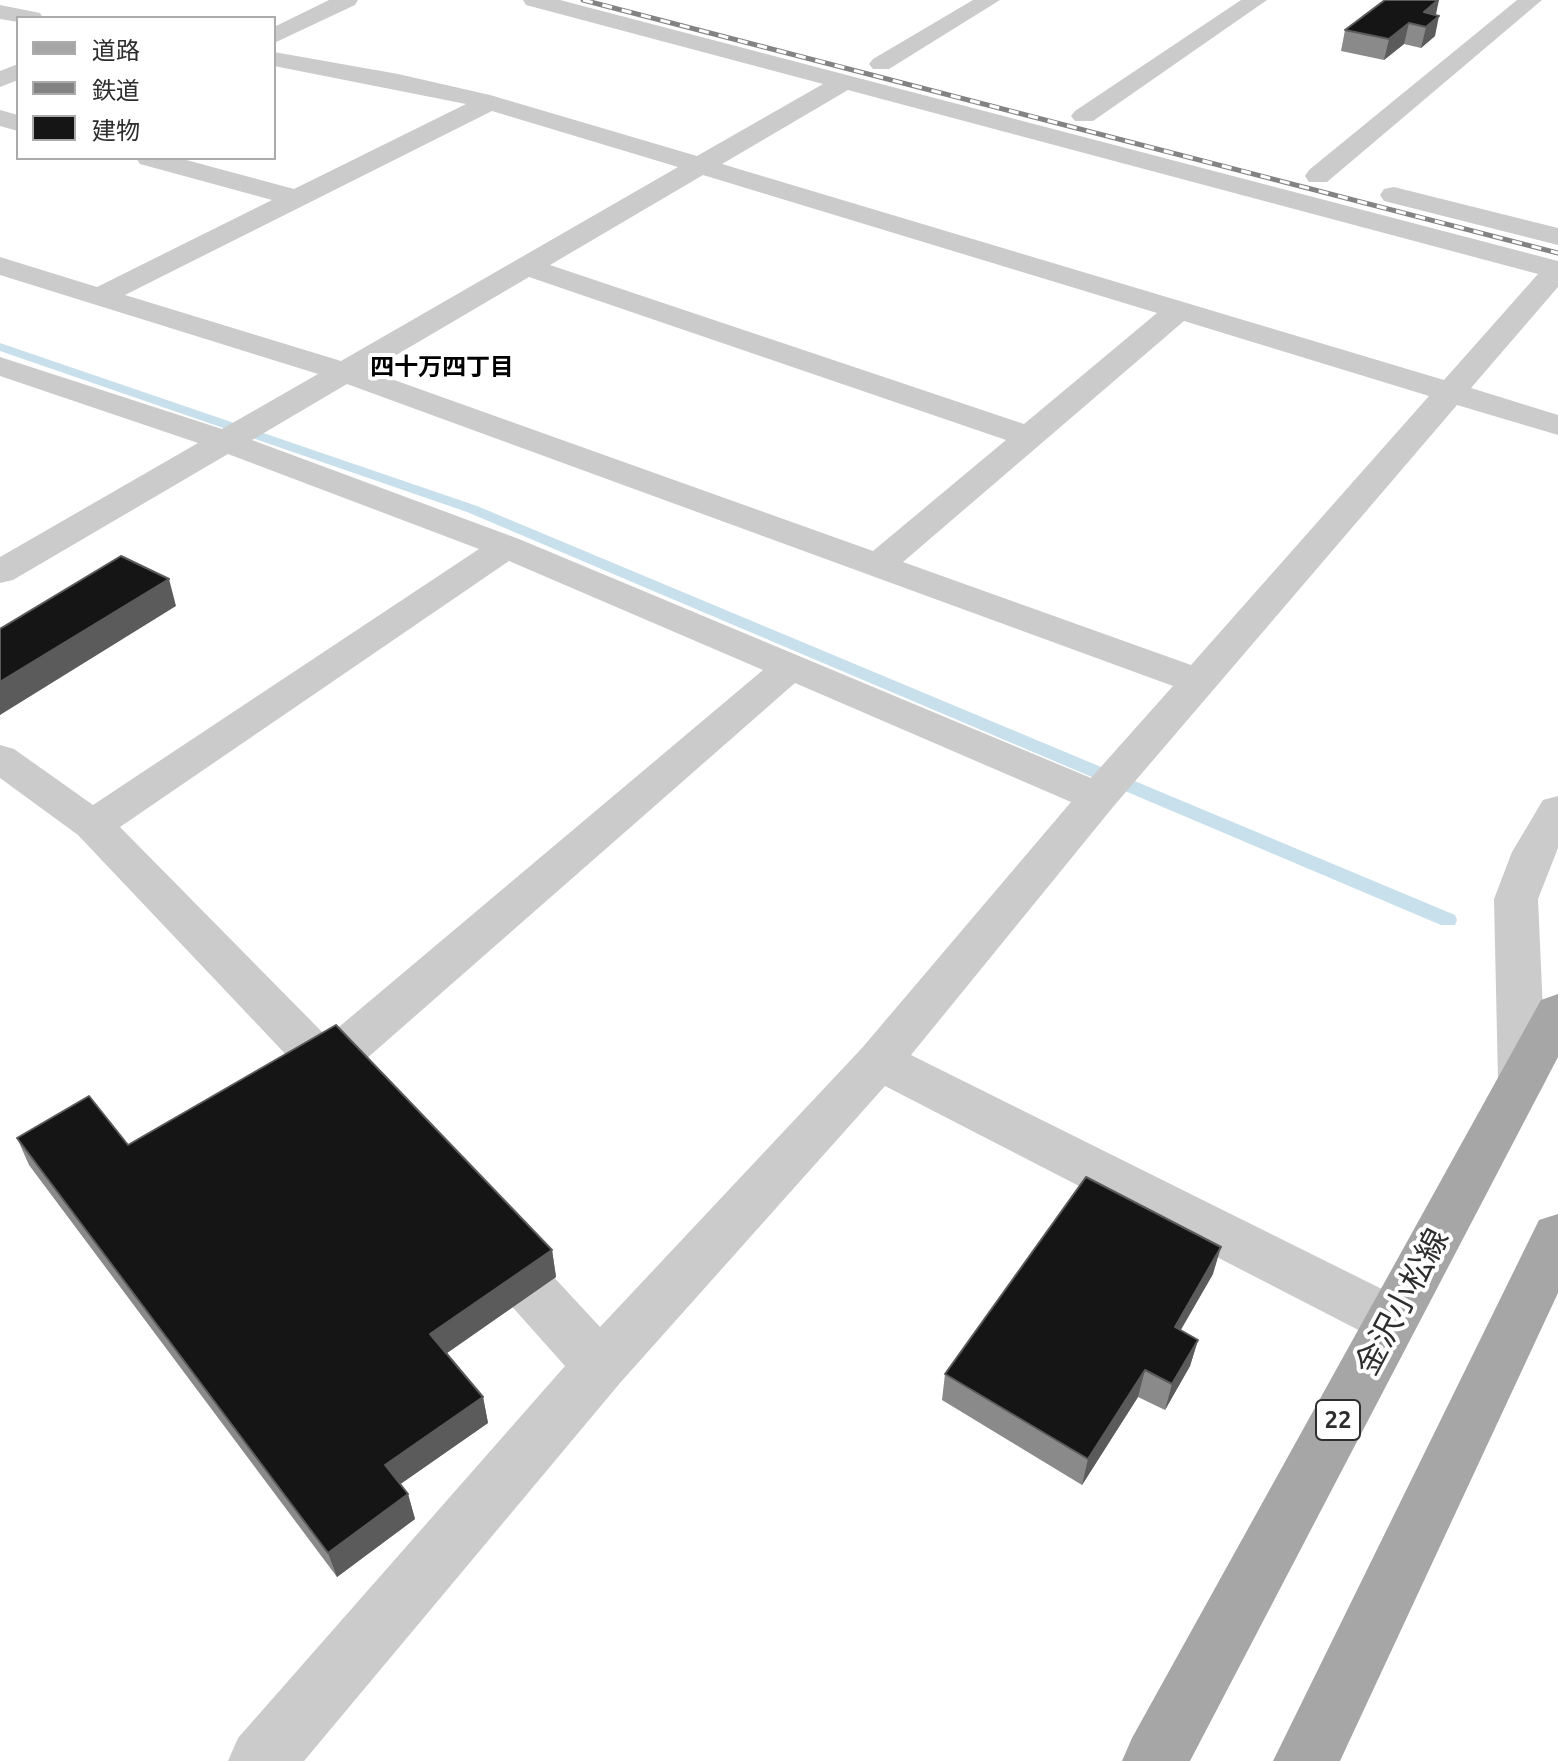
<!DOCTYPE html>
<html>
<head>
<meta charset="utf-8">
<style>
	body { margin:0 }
	#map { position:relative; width:1558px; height:1761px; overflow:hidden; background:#fff; font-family:Ubuntu,"Noto Sans JP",sans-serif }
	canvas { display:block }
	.legend { position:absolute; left:16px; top:16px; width:260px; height:144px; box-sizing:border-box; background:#fff; border:2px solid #ababab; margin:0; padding:10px 14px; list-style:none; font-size:24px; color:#2e2e2e }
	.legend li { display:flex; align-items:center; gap:16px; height:40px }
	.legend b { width:40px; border:2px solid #ababab }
</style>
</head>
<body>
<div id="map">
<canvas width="1558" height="1761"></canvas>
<ul class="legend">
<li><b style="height:10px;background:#a6a6a6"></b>道路</li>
<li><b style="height:10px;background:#838383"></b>鉄道</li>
<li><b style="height:22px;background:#151515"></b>建物</li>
</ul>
</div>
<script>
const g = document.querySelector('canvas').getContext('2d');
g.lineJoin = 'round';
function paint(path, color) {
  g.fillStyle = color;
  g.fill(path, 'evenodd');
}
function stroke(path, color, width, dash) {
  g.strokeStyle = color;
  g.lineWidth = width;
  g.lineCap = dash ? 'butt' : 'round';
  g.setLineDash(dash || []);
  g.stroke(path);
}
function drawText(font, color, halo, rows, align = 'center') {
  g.font = font + ' Ubuntu,"Noto Sans JP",sans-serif';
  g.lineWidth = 8;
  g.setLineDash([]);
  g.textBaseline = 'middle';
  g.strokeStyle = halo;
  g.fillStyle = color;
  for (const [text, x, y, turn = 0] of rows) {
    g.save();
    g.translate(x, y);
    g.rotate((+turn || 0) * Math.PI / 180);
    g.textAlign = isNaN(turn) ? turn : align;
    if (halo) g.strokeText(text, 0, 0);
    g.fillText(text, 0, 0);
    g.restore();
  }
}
paint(new Path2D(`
	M0,343L477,506L1455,915L1457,920L1455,925H1441L467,512L0,351Z`), '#c8dfec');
paint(new Path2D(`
	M329,0H358L355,5L274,43V27Z
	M523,0H560L1558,261V287L1471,388L1558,415V435L1457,405L1113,807L911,1055L1410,1303L1418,1320L1410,1337L1391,1344L1372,1337L885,1086L620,1383L304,1761H228L238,1738L565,1366L475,1265L467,1249L475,1233L494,1227L513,1233L600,1327L862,1048L1071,802L795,683L357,1067L370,1086L362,1099L345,1105L328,1099L78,835L0,778V745L14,749L93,805L479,549L228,454L13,580L0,583V557L198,443L0,376V357L222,429L318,374L0,275V257L97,287L272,200L140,164L136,158H179L294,189L466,104L274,66V52L398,74L490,95L697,156L823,84L526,5ZM848,90L1538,274L1444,380L722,164ZM492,111L678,167L341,361L125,295ZM703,175L1157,313L1024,424L550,265ZM529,277L1006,440L873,551L369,371ZM1184,321L1429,396L1191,665L903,562ZM347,384L1173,686L1091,778L519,539L252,440ZM509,561L763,670L327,1037L120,827Z
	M973,0H1000L889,69H873L869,64L873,59Z
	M1241,0H1267L1093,121H1075L1071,116L1075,111Z
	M1517,0H1542L1327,182H1309L1305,176L1309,170Z
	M0,5L40,13L43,18H18V22L0,19Z
	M18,64V80L0,87V71Z
	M0,110L18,115V131L0,126Z
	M1394,187L1558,228V245L1384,201L1380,195L1384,189Z
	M1558,796V848L1538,899L1546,1080L1539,1093L1522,1099L1505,1093L1498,1080L1494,899L1512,852L1543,800Z`), '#cbcbcb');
paint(new Path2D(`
	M1558,994V1057L1190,1761H1122L1132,1738L1541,1000Z
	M1558,1214V1293L1340,1761H1273L1539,1220Z`), '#a6a6a6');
const rail = new Path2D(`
	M583,0L1558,253`);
stroke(rail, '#838383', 5);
stroke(rail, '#fff', 3, [10]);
paint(new Path2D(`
	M1436,15L1435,36L1421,48L1404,44L1384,60L1341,51L1345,30Z
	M17,1138L128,1145L552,1250L556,1277L447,1353L483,1397L488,1423L400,1484L408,1494L415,1519L337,1577L29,1165Z
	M1213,1274L1181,1330L1198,1340L1190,1366L1165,1410L1138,1397L1082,1485L942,1400L945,1374Z`), '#8a8a8a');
paint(new Path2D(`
	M1438,0H1439L1435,19L1424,12Z
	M1439,16L1435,36L1421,48L1426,27Z
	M1409,23L1404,44L1384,60L1389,39Z
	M169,579L176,606L0,715V682Z
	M1221,1247L1213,1274L1167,1353L1175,1327Z
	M552,1250L556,1277L437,1360L430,1334Z
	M1198,1340L1190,1366L1165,1410L1172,1384Z
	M1145,1370L1138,1397L1082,1485L1088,1459Z
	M483,1397L488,1423L392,1490L385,1465Z
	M408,1494L415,1519L337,1577L328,1553Z`), '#5b5b5b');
const building = new Path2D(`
	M1385,0H1438L1424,12L1439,16L1426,27L1409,23L1389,39L1345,30Z
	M121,556L169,579L0,682V629Z
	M336,1025L552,1250L430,1334L483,1397L385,1465L408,1494L328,1553L17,1138L89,1096L128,1145Z
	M1086,1177L1221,1247L1175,1327L1198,1340L1172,1384L1145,1370L1088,1459L945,1374Z`);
paint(building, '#151515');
stroke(building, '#5b5b5b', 2);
drawText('bold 24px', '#000', '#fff', [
	["四十万四丁目",442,367]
]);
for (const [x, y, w] of [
	[1338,1420,44]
]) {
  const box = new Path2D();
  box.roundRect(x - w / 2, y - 20, w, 40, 6);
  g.fillStyle = '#fff';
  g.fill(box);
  stroke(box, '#2e2e2e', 2);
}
drawText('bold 24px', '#2e2e2e', null, [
	["22",1338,1420]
]);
drawText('32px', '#2e2e2e', '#fff', [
	["金沢小松線",1402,1302,-62]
]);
</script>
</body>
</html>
